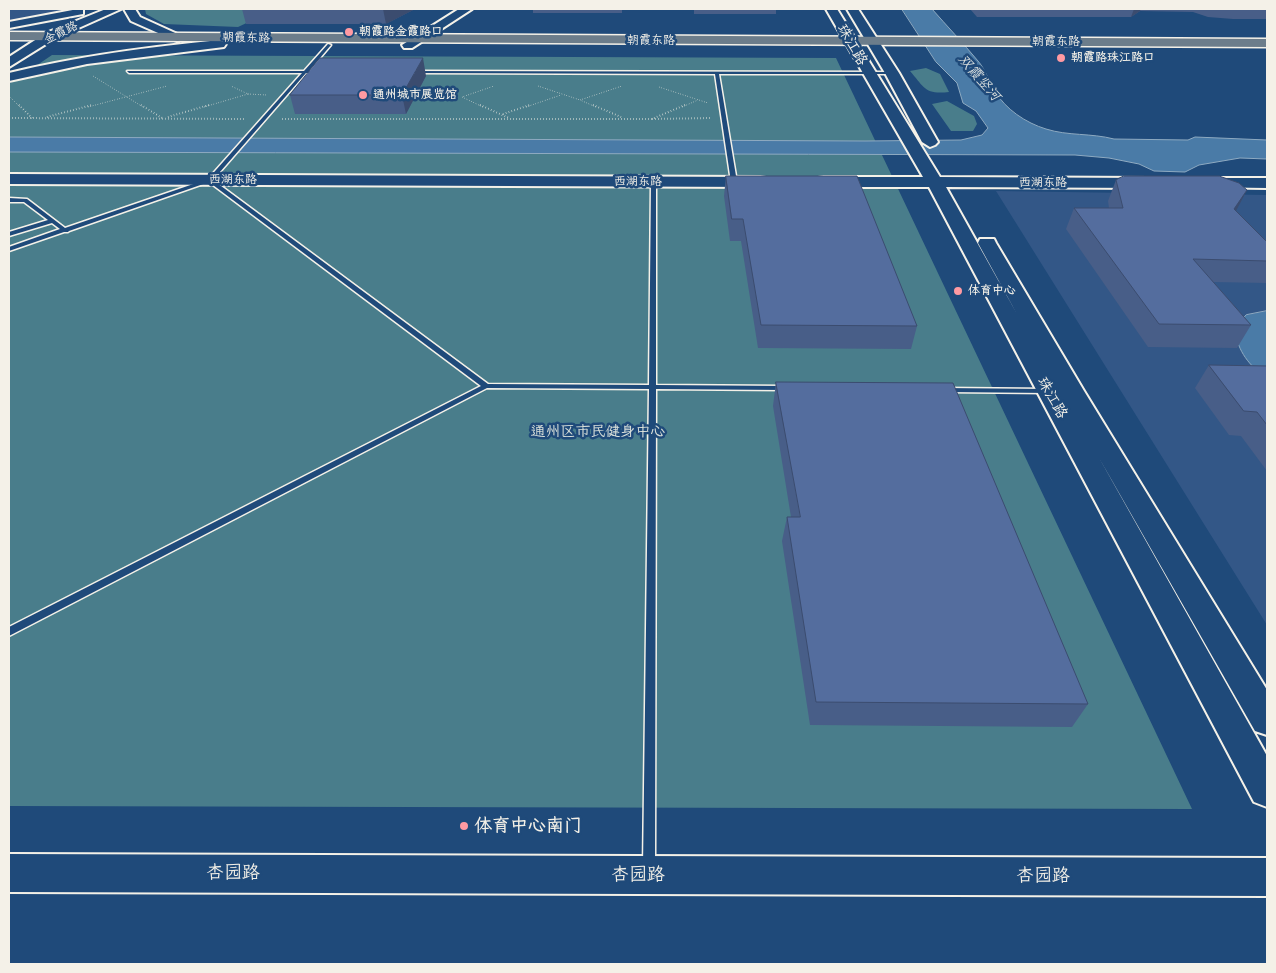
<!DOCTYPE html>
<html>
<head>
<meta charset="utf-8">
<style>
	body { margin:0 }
	#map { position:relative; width:1276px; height:973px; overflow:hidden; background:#1f4a7a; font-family:"Patrick Hand",sans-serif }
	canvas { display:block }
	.frame { position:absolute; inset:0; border:10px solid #f4f1e8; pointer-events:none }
</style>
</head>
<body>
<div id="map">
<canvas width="1276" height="973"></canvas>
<div class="frame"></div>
</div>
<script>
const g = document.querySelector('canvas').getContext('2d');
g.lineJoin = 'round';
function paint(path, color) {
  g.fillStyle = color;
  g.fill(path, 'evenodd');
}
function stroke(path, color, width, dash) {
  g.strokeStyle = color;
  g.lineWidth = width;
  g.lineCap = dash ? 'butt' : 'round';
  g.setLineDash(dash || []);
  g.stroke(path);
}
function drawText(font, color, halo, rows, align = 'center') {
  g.font = font + ' "Patrick Hand","LXGW WenKai TC",sans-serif';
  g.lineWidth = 5;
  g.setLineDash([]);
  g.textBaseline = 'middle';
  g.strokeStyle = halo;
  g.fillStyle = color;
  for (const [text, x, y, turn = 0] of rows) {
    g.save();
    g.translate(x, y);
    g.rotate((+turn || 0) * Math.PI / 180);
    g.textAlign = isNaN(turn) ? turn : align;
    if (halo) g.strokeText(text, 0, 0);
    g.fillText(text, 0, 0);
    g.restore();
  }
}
paint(new Path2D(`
	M9,9H72L9,21Z
	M996,191L1267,195V625Z`), '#335787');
paint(new Path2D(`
	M145,9H245L270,12L238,27L164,24L146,14Z
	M52,55L836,58L1192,809L9,806V84Z
	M926,68L940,74L949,92C925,95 924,87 910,71Z
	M947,101L974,116L977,124L973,131H951L932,104Z`), '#497d8b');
const water = new Path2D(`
	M902,9H932C947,26 963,43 978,61C985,69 989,81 995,91C1005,109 1026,123 1046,129C1068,136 1091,133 1114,139L1188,140L1195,137L1267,140V159L1240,158L1199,165L1185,172L1154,171L1139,164L1109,158L1075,155L9,152V137L865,141L961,140L982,135L988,128L976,111L963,103L957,83L936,62Z
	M1267,311V379C1248,364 1239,353 1234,329L1246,315Z`);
paint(water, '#4a7ba7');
stroke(water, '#8eaac1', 1);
const lane = new Path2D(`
	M328,44L331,45L309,71H319L321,73H306L213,180L488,384L649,385L651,182L656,181V385L785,386L789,388L785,390L656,389L655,867L654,872L649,873L644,872L643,867L649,389L487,388L9,636V627L481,386L209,182L69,231L68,232H64L9,251V247L60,229L52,223L9,236V232L48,220L24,202H9V198L27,199L65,228L208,179L302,73H129L127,71H304Z
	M412,71L892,72L894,73L892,74H719L737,182L734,184L731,182L715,74L414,73Z
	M943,388L1048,389L1052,391L1048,393L946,392H943L942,390Z`);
const secondary = new Path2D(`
	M78,9L83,10V14L9,28V22Z
	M106,9H121L54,39L9,67V57L46,33Z
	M124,9H135L140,17L184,37L178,41L174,40L131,21Z
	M459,9H472L412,48H404L402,45Z
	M826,9H837L940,177L1150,178L1156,179L1158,183L1156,187L1150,188L946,187L1017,314L978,243L980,239H994L996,243L1084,391L1267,690V735L1255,731L1098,456L1267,756V807L1254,802L929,187H824L818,186L816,182L818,178L824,177H923Z
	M847,9H858L899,73L938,142L935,145L930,147L922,142L885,73Z
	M220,40L226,44L224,47L87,64L9,81V73C78,56 149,47 220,40Z
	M9,174L760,177L766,178L768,182L766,186L760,187L9,184Z
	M1204,178H1267V188L1198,187L1196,183L1198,179Z
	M9,854L1267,858V896L9,892Z`);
const primary = new Path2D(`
	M9,32L1267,39V47L9,40Z`);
stroke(lane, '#f4f1e8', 3);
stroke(secondary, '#f4f1e8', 4);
stroke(primary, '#f4f1e8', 3);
stroke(new Path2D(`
	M93,76L143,107
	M538,86L580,100
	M659,87L708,103
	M248,94L267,95
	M9,96L20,107
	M88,107L167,86
	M204,107L248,94L231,86
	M483,107L462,97L494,86
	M526,107L561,95
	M596,107L580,100L622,86
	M682,107L698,100`), '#f4f1e8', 1, [0.5, 2]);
stroke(new Path2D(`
	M19,105L32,118
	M141,105L162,118
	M480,105L509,118
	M593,105L621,117
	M685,105L652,119L711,118
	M503,114L530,105
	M47,117L92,105
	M168,117L209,105
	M9,118L246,119
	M282,119H652`), '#f4f1e8', 2, [0.5, 2.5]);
paint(lane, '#1f4a7a');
paint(secondary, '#1f4a7a');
paint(primary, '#6c7d8b');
paint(new Path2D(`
	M242,9H415L386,24H246Z
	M533,9H622V13H533Z
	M694,9H776V14H694Z
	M970,9H1267V19H1233L1208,17L1193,12L1140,11L1131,17H977Z
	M426,76L406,114H295L290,95Z
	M726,176L917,326L911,349L758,348L741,241H730L724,196Z
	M1116,180L1236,211L1267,242V283L1213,282L1251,325L1237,348L1148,347L1066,229L1074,208H1109L1108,201Z
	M1209,365L1267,366V471L1241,436L1229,435L1195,388Z
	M776,382L1088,704L1072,727L810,725L782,541L787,517H791L773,406Z`), '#485e88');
paint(new Path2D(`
	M383,9H415L386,24Z
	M1134,9H1141L1140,11L1131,17Z
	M423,58L426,76L406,114L402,95Z
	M1247,190L1236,211L1234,209Z`), '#3b4c6f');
const building = new Path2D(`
	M320,58H423L402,95H290Z
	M726,176H857L917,326L761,325L743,219H732Z
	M1124,176H1219L1239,183L1247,190L1234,209L1267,242V261L1193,259L1251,325L1159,324L1074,208H1123L1116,180Z
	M1209,365L1267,366V425L1257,412L1244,411Z
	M776,382L953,383L1088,704L816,702L787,517H800Z`);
paint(building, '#546d9e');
stroke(building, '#3b4c6f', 1);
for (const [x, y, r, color] of [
	[349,32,5,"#ff9aa2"],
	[1061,58,5,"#ff9aa2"],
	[363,95,5,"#ff9aa2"],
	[958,291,5,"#ff9aa2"],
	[464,826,5,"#ff9aa2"]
]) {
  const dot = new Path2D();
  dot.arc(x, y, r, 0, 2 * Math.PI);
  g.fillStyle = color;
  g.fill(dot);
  stroke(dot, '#1f4a7a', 2);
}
drawText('bold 12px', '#f4f1e8', '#1f4a7a', [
	["朝霞路金霞路口",359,32],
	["朝霞路珠江路口",1071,58],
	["通州城市展览馆",373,95],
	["体育中心",968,291]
], 'left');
drawText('12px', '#f4f1e8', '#1f4a7a', [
	["金霞路",61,33,-26],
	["朝霞东路",246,38,1],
	["朝霞东路",651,41],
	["朝霞东路",1056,42],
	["西湖东路",233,180],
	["西湖东路",638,182],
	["西湖东路",1043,183]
]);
drawText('italic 14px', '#dadfde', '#1f4a7a', [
	["双霞竖河",979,78,49]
]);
drawText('15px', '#f4f1e8', '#1f4a7a', [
	["珠江路",852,45,60],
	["珠江路",1052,398,61]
]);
drawText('15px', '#dae0da', '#1f4a7a', [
	["通州区市民健身中心",598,432]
]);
drawText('bold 18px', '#f4f1e8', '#1f4a7a', [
	["体育中心南门",474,826]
], 'left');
drawText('18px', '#f4f1e8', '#1f4a7a', [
	["杏园路",233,873],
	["杏园路",638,875],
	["杏园路",1043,876]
]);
</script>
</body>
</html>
